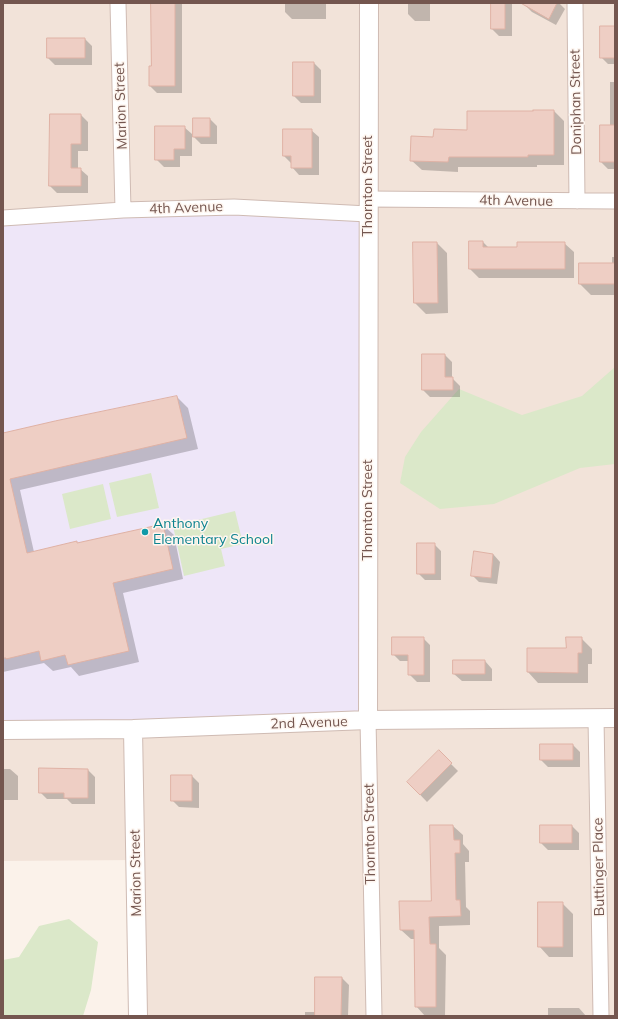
<!DOCTYPE html>
<html>
<head>
<meta charset="utf-8">
<style>
	body { margin:0 }
	#map { position:relative; width:618px; height:1019px; overflow:hidden; background:#fbf2ea; font-family:Mulish,sans-serif }
	canvas { display:block }
	.frame { position:absolute; inset:0; border:4px solid #74564f; pointer-events:none }
</style>
</head>
<body>
<div id="map">
<canvas width="618" height="1019"></canvas>
<div class="frame"></div>
</div>
<script>
const g = document.querySelector('canvas').getContext('2d');
g.lineJoin = 'round';
function paint(path, color) {
  g.fillStyle = color;
  g.fill(path, 'evenodd');
}
function stroke(path, color, width, dash) {
  g.strokeStyle = color;
  g.lineWidth = width;
  g.lineCap = dash ? 'butt' : 'round';
  g.setLineDash(dash || []);
  g.stroke(path);
}
function drawText(font, color, halo, rows, align = 'center') {
  g.font = font + ' Mulish,sans-serif';
  g.lineWidth = 3;
  g.setLineDash([]);
  g.textBaseline = 'middle';
  g.strokeStyle = halo;
  g.fillStyle = color;
  for (const [text, x, y, turn = 0] of rows) {
    g.save();
    g.translate(x, y);
    g.rotate((+turn || 0) * Math.PI / 180);
    g.textAlign = isNaN(turn) ? turn : align;
    if (halo) g.strokeText(text, 0, 0);
    g.fillText(text, 0, 0);
    g.restore();
  }
}
paint(new Path2D(`
	M3,3H615V1016H138L136,860L3,861Z`), '#f2e3d9');
paint(new Path2D(`
	M124,210L368,214V720L3,730V218Z`), '#eee6f8');
paint(new Path2D(`
	M615,367V464L580,468L494,504L440,509L400,483L405,457L421,432L459,389L522,415L582,396Z
	M151,473L159,508L117,517L109,483Z
	M103,484L111,519L70,529L62,494Z
	M235,511L243,544L221,549L225,566L184,576L173,526Z
	M69,919L98,942L91,990L83,1016H3V960L19,957L39,926Z`), '#dbe8c9');
paint(new Path2D(`
	M152,3H182V93H157L150,86L152,67Z
	M285,3H326V19H292L285,12Z
	M408,3H430V21H415L408,14Z
	M492,3H512V36H499L492,29Z
	M526,3H559L565,9L556,25L532,12L525,5Z
	M615,27V64H608L601,57Z
	M48,39H85L92,46V65H55L48,58Z
	M294,63H314L321,70V103H301L294,96Z
	M610,82H615V169H608L601,162L610,126Z
	M534,111H554L564,121V165H537V167H458V172L422,170L411,160L434,138L468,131Z
	M81,115L88,122V151H78V169H80L88,176V193H57L50,186Z
	M210,119L217,126V144H201L194,137Z
	M184,127L192,134V156H180V167H164L156,159Z
	M311,130L319,137V175H299L292,167V163H291L284,156Z
	M470,242H483L489,248H518L564,243L574,252V278H479L470,269Z
	M437,243L447,253L448,313L426,314L415,303Z
	M612,257H615V295H591L580,284L612,264Z
	M423,355H445L452,362V378L460,386V397H430L423,390Z
	M177,397L188,408L198,449L20,490L34,552L78,544L163,525L174,535L183,579L123,593L139,662L79,676L71,667L53,671L44,663L3,672V434Z
	M434,544L441,551V580H425L418,573Z
	M493,554L500,562L497,584L479,582L472,575Z
	M423,638L430,645V682H417L409,674V661H400L393,654Z
	M581,638L592,649V664H588V683H538L528,672L567,649Z
	M485,661L492,669V681H462L454,674Z
	M573,745L580,752V767H548L541,760Z
	M439,752L458,771L427,802L408,782Z
	M3,769H10L18,776V800H3Z
	M88,770L95,777V804H72L67,799H47L40,792Z
	M192,776L199,783V808L179,807L172,800Z
	M453,826L463,835V844L469,851V862H465L466,907L470,911V925L439,926V948L446,955L445,1016H425L416,1006L415,939H411L401,930L432,902Z
	M572,826L579,833V850H548L541,843Z
	M562,903L573,914V957H549L539,946Z
	M342,978L349,985L348,1016H305V1012H316Z
	M548,1008H579L586,1016H548Z`), '#0003');
const building = new Path2D(`
	M151,3H175V86H149V66H151Z
	M491,3H505V29H491Z
	M521,3H557L549,19Z
	M600,26H615V58H600Z
	M47,38H85V58H47Z
	M293,62H314V96H293Z
	M533,110H554V155H528V157H449L448,162L410,161L411,136L433,137L434,129L467,130V111H533Z
	M50,114H81V144H71V168H81V186H49Z
	M193,118H210V137H193Z
	M600,125H615V162H600Z
	M155,126H185V149H174V160H155Z
	M283,129H312V168H291V156H283Z
	M469,241H483V247H517V242H565V269H469Z
	M413,242H437L438,303H414Z
	M579,263H615V284H579Z
	M422,354H445V377H453V390H422Z
	M177,396L187,438L10,479L27,553L77,541V543L163,524L173,569L113,583L129,651L68,665L65,655L41,661L39,651L6,659V658H3V433L55,421Z
	M417,543H435V574H417Z
	M474,551L493,554L491,578L471,576Z
	M392,637H424V675H408V655H392Z
	M566,637H582V653H578V673L527,672V648H566Z
	M453,660H485V674H453Z
	M540,744H573V760H540Z
	M439,750L452,763L420,795L407,782Z
	M39,768L88,769V798H64V793H39Z
	M171,775H192V801H171Z
	M430,825H453L454,840H460V853H455L456,900H460L461,916L429,917L430,944H436V1007H415L414,930H400L399,901H431Z
	M540,825H572V843H540Z
	M538,902H563V947H538Z
	M315,977H342L341,1016H315Z`);
paint(building, '#eecec4');
stroke(building, '#e0b2a5', 1);
const minor = new Path2D(`
	M118,3L123,210
	M575,3L577,201
	M369,199L615,201
	M3,218L123,210L234,207L368,214
	M596,718L601,1016
	M368,720L374,1016`);
const tertiary = new Path2D(`
	M368,720L369,3
	M133,729L138,1016
	M3,730L133,729L368,720L615,718`);
stroke(minor, '#cfbbb3', 17);
stroke(tertiary, '#cfbbb3', 20);
stroke(minor, '#fff', 15);
stroke(tertiary, '#fff', 18);
for (const [x, y, r, color] of [
	[145,532,4,"#0f9aa8"]
]) {
  const dot = new Path2D();
  dot.arc(x, y, r, 0, 2 * Math.PI);
  g.fillStyle = color;
  g.fill(dot);
  stroke(dot, '#fef6f0', 1.5);
}
drawText('14px', '#74564f', '#fef6f0', [
	["Doniphan Street",576,102,-91],
	["Marion Street",121,106,-92],
	["Thornton Street",368,186,-90],
	["4th Avenue",516,201,1],
	["4th Avenue",186,208,-2],
	["Thornton Street",368,510,-90],
	["2nd Avenue",309,723,-2],
	["Thornton Street",370,834,-91],
	["Buttinger Place",599,867,-91],
	["Marion Street",136,873,-91]
]);
drawText('14px', '#0d838f', '#fef6f0', [
	["Anthony",153,524],
	["Elementary School",153,540]
], 'left');
</script>
</body>
</html>
